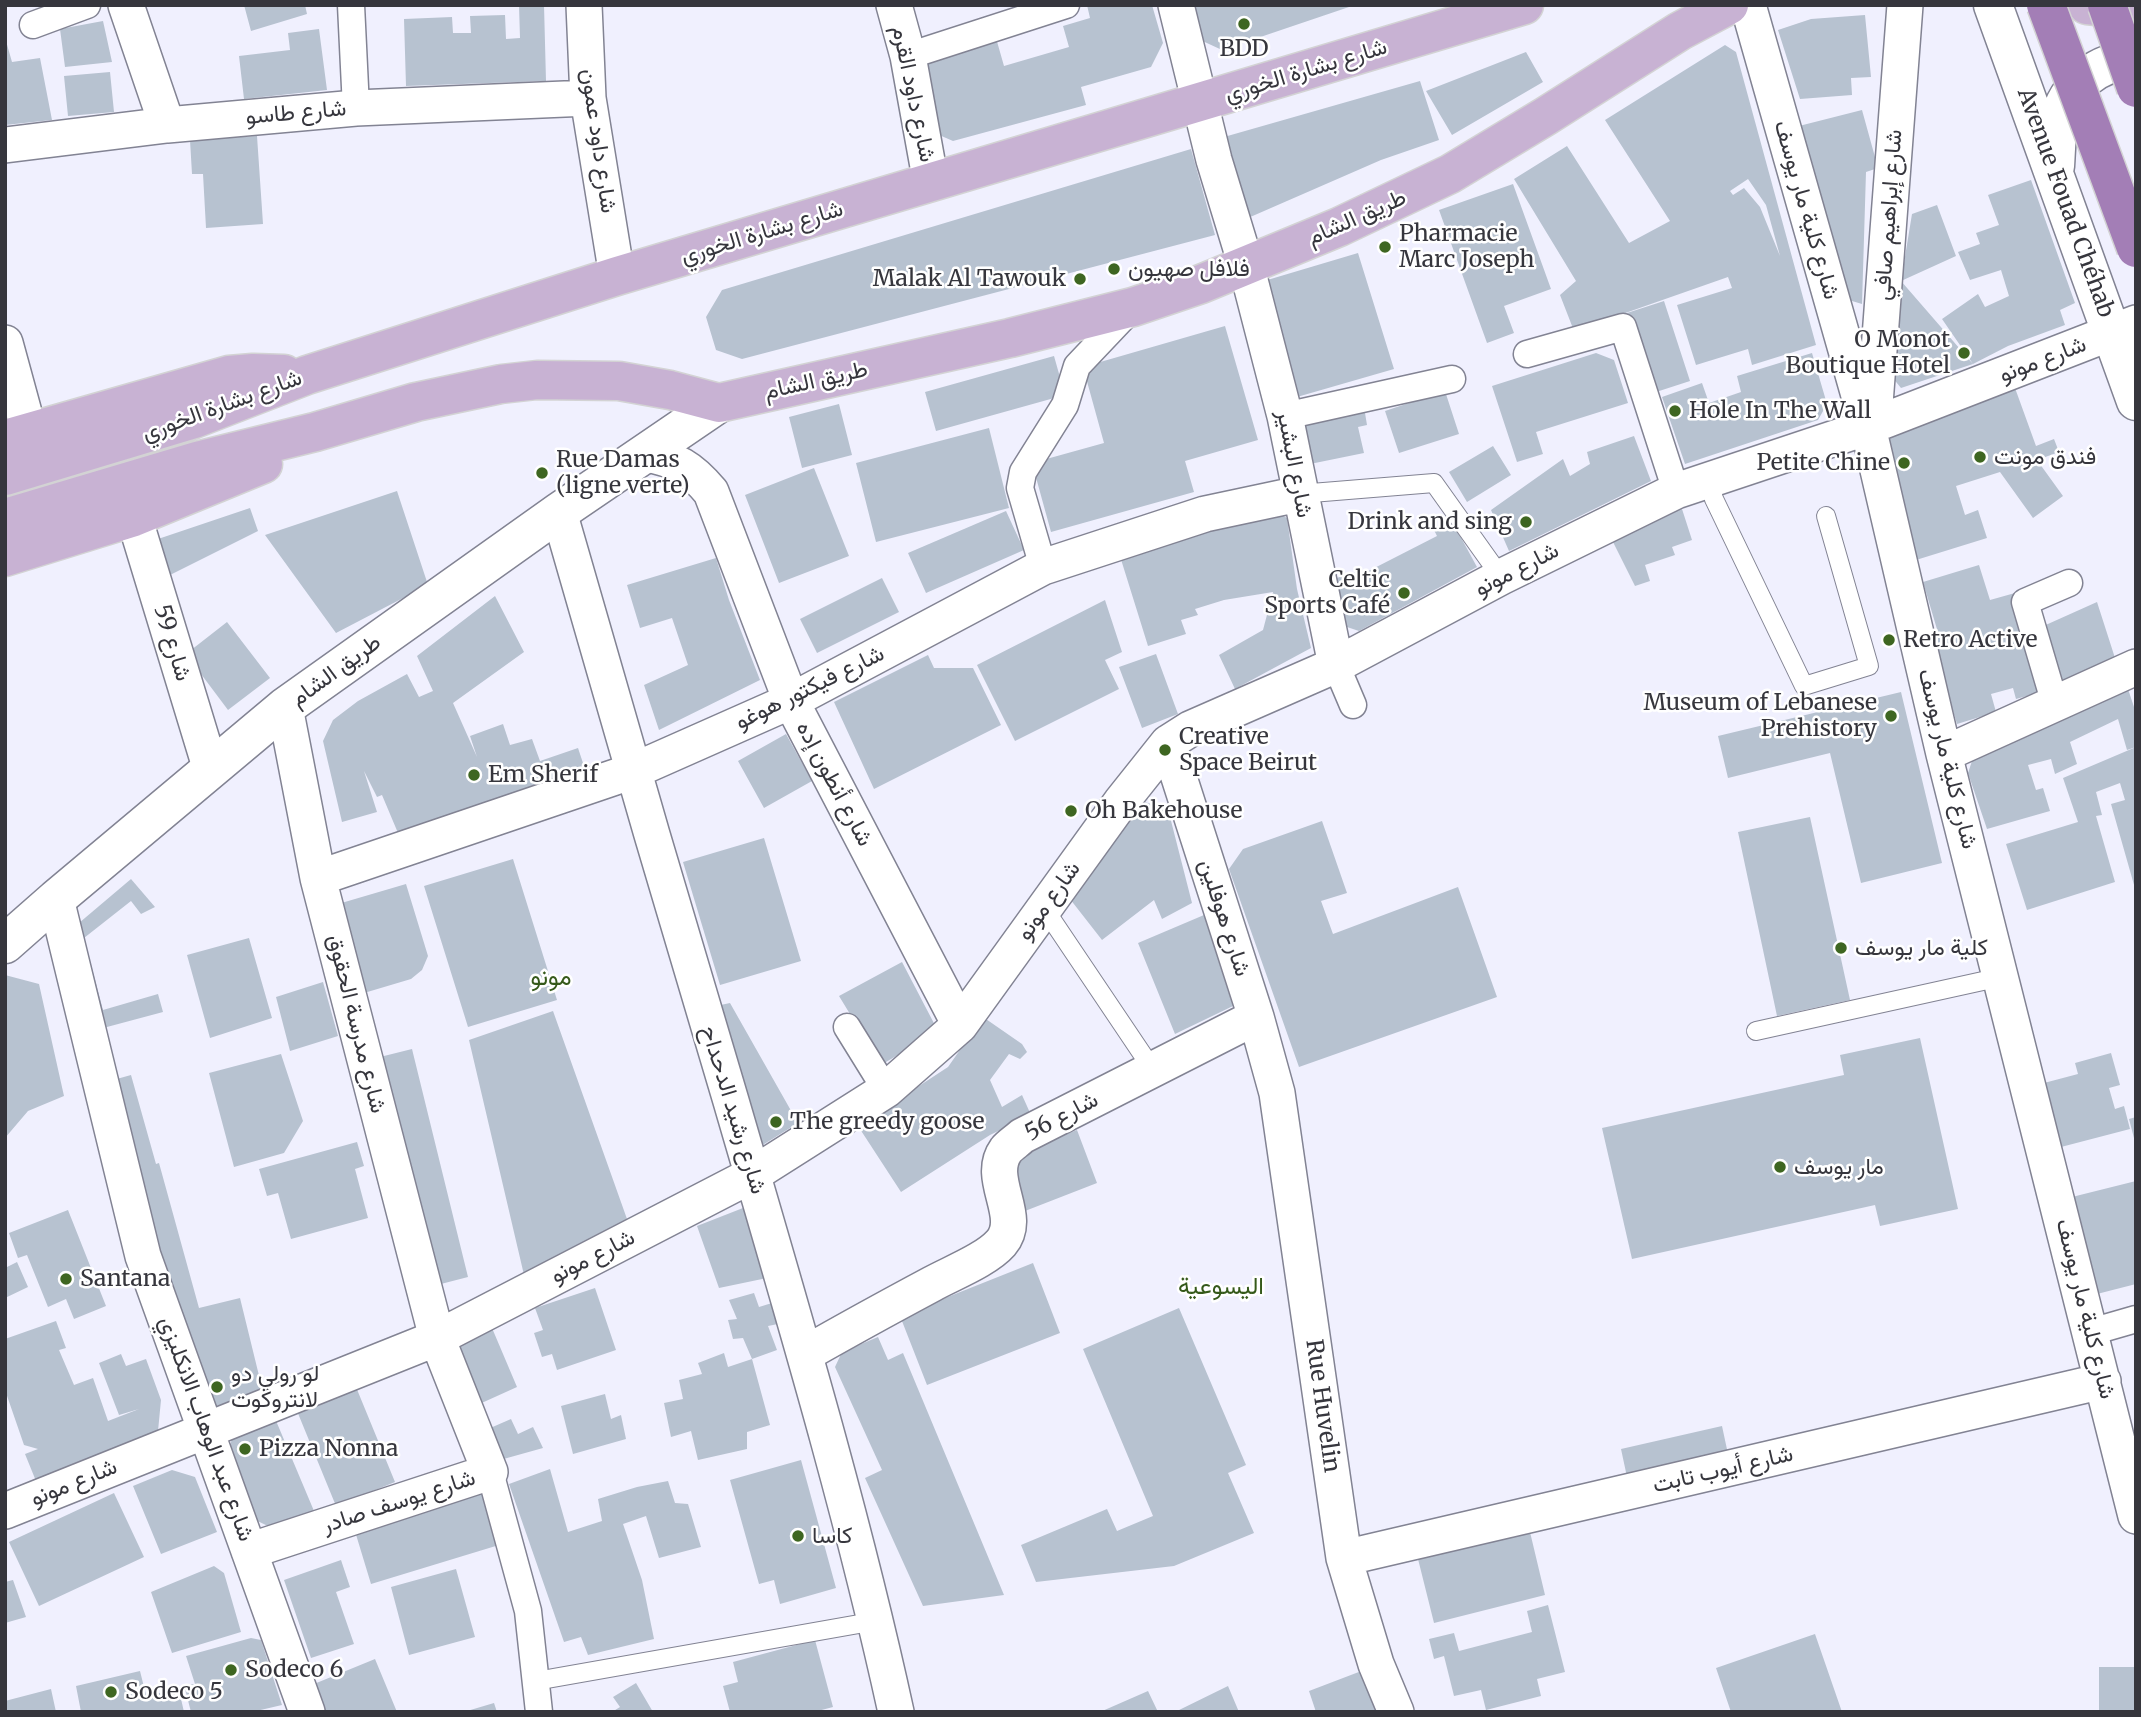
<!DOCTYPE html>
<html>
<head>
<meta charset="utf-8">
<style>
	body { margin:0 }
	#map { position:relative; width:2141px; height:1717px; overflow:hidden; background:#f0f0fe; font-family:Merriweather,serif }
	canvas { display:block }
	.frame { position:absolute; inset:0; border:7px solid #36363d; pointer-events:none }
</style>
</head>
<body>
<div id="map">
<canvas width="2141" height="1717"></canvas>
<div class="frame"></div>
</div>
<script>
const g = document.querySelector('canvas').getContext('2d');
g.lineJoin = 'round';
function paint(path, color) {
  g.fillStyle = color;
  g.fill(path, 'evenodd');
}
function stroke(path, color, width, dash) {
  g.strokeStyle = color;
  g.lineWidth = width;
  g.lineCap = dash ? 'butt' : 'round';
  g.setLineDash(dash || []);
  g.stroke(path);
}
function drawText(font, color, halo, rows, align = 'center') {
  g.font = font + ' Merriweather,Vazirmatn,serif';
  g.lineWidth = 5;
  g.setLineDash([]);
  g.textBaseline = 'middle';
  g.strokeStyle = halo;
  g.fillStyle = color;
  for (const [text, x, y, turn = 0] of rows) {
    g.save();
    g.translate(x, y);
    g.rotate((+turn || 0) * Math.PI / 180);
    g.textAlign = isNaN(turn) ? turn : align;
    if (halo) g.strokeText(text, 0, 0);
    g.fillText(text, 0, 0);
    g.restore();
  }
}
paint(new Path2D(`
	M244,5H305L307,14L251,31Z
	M519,5H544L546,81L406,86L404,19L452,17L453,33H471L470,16L505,15L506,39L520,38Z
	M1087,5H1152L1163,43L1151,67L1081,87L1086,105L953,141L930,131L911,62L996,38L1004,66L1069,47L1063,26L1090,18Z
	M1187,5H1352V6L1222,50L1196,38Z
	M1865,15L1871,77L1851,78L1852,95L1800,99L1778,30L1811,19Z
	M103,21L112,62L65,67L60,29Z
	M319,29L327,90L244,99L239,56L290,50L288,33Z
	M6,41L12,62L40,58L52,120L5,125Z
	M1725,45L1736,52L1816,345L1752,365L1748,349L1696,365L1677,305L1732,288L1728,277L1574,331L1560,295L1576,281L1514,179L1567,146L1629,243L1670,221L1605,120ZM1748,179L1766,205L1780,256L1760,207L1744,188L1733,195L1730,191Z
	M1526,52L1543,82L1452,135L1426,91Z
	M110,72L114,112L68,116L64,76Z
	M1420,81L1439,140L1381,160L1248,218L1224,137Z
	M1862,110L1878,168L1866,172L1862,304L1842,298L1799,126Z
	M257,136L263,224L206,228L203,174H192L190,140Z
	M1191,149L1215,235L742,359L716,350L706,317L722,290Z
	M2031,180L2075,303L2060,310L2065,325L2008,346L1973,364L1901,388L1892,377L1901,281L1973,364L1942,319L1978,294L1985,307L2009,296L2001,270L1970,280L1958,252L1980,244L1976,233L1999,225L1988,195Z
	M1513,184L1551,289L1504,306L1514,333L1487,343L1439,210Z
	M1937,205L1956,256L1901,281L1912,214Z
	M1358,253L1394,369L1297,397L1264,281Z
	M1664,301L1690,381L1653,393L1627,313Z
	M1225,326L1258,440L1185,461L1194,492L1051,532L1032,463L1104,443L1083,367Z
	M1596,353L1614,360L1628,403L1536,432L1543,454L1517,462L1492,386Z
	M1812,353L1827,404L1818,420L1685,464L1662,397L1702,383L1709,403L1741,392L1737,376Z
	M1054,356L1065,395L936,431L925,392Z
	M2015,388L2036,446L2054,439L2059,452L2037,460L2063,496L2033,518L2000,472L1956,486L1965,515L1978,510L1987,538L1916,560L1883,451L1891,433Z
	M1445,391L1459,434L1399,453L1385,411Z
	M839,404L852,455L802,468L789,417Z
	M1364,407L1367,425L1358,427L1364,453L1310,464L1300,421Z
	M989,428L1009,508L876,542L856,463Z
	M1634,436L1651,481L1509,551L1491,510L1563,459L1570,476L1590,464L1587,452Z
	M1493,446L1511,475L1467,502L1449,472Z
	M814,468L849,556L779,583L745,495Z
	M397,491L428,585L336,633L265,535Z
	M1265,506L1287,518L1297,589L1311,648L1235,689L1219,655L1263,630L1273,592L1224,600L1195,609L1198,615L1181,620L1186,634L1148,646L1119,553Z
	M250,508L258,531L170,575L158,539Z
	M1682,509L1692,540L1672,547L1675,555L1645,565L1650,581L1635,586L1612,540L1651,520Z
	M1006,511L1024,550L926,593L908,553Z
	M1453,523L1477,567L1359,631L1338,624L1326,581L1347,575L1349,581L1437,536L1434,530Z
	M716,558L729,600L760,680L659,730L644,685L688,665L672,618L640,628L627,585Z
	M1979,565L1990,600L2015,593L2045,691L2016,699L2013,688L1991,694L1996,712L1957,724L1931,639L1939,636L1923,582Z
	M882,578L899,612L817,653L800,619Z
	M495,596L524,652L453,703L477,757L470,736L503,724L510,745L532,739L540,761L578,748L586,772L398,833L382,795L377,797L364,771L377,812L342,822L323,741L333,720L358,701L407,674L419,697L433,691L417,656Z
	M1105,600L1122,652L1105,660L1119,689L1015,741L977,665Z
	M2097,602L2115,658L2056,686L2039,628Z
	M227,622L270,678L228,710L186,654Z
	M1156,654L1178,714L1142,728L1119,667Z
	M928,655L934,668H973L1001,725L874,789L834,702Z
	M2128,689L2136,713V747L2127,750L2118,719L2070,742L2077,764L2055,774L2051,759L2028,765L2036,790L2043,788L2050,811L1987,829L1968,773L1973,758Z
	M1901,692L1942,863L1861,883L1830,753L1728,778L1718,736Z
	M786,734L812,781L764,808L738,761Z
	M2136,747V892L2111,804L2125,800L2120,783L2096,792L2102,815L2096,816L2115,882L2027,910L2006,844L2078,822L2063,778Z
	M1141,801L1168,809L1192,903L1162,919L1154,900L1102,940L1070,899Z
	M1810,817L1850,1000L1777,1016L1738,832Z
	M1322,821L1347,893L1321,901L1333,934L1458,887L1497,997L1299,1067L1229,869L1243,849Z
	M764,838L801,961L720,985L683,862Z
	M513,859L557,1000L468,1027L424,886Z
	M131,879L155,907L141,914L131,901L84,938L103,1010L158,994L163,1012L92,1031L66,934Z
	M406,884L428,956L422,970L411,979L364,993L338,904Z
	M1204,915L1233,1006L1175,1034L1138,943Z
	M249,938L272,1018L210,1038L187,955Z
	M902,962L938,1031L881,1065L839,996Z
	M5,975L39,984L64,1096L28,1111L5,1138Z
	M323,982L338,1036L290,1051L276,997Z
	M730,1003L798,1123L761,1146L716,1006Z
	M553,1011L627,1219L524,1275L469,1040Z
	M983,1017L1022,1044L1027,1052L1020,1059L1009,1054L990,1080L1002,1107L1022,1095L1031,1115L990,1135L901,1192L858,1126L948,1067Z
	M1920,1038L1958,1209L1880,1226L1875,1205L1632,1259L1602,1128L1844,1075L1840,1055Z
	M412,1049L468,1277L437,1285L380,1057Z
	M2111,1053L2120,1085L2109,1088L2115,1109L2124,1106L2130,1129L2061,1147L2044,1083L2078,1074L2075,1063Z
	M281,1054L303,1121L284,1153L234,1167L209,1073Z
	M131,1075L156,1164L159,1163L199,1308L240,1298L264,1396L220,1407L197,1396L106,1082Z
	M2136,1117V1142H2135L2129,1119Z
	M1077,1130L1097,1183L1025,1211L1013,1179L1024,1150Z
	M357,1142L364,1166L355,1169L368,1218L291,1239L278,1193L267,1196L259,1169Z
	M2136,1181V1284L2097,1294L2072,1197Z
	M743,1208L767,1278L719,1288L697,1226Z
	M68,1210L106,1306L74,1319L66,1299L48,1307L27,1255L18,1258L9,1233Z
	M17,1262L28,1287L5,1298V1268Z
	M1033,1263L1060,1333L927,1385L900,1316Z
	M595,1288L616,1350L557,1370L552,1354L542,1357L534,1333L543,1330L535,1308Z
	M754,1293L759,1307L772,1303L778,1324L768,1326L777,1350L752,1359L743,1338L733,1339L728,1320L737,1319L729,1300Z
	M1179,1308L1246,1465L1228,1473L1254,1533L1174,1566L1036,1582L1021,1545L1107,1509L1117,1531L1153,1516L1083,1349Z
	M56,1321L66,1348L59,1350L74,1385L93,1378L108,1421L139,1409L119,1415L99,1363L121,1354L126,1366L146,1359L161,1400L158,1431L38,1486L25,1454L38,1449L24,1445L5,1390V1339Z
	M492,1328L517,1387L475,1406L449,1346Z
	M878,1337L888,1360L903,1353L1004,1595L923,1606L865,1478L882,1470L835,1367L842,1352Z
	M724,1353L728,1367L752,1359L770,1425L747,1432V1449L698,1460L691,1431L671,1437L664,1403L683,1399L679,1380L702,1374L698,1363Z
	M356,1387L395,1482L336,1506L297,1411Z
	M605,1394L611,1419L621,1415L626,1439L573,1454L561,1406Z
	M274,1416L314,1511L272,1528L243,1514L224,1463L234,1433Z
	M511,1419L518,1434L533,1427L543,1448L500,1460L488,1429Z
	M1722,1426L1728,1454L1627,1477L1621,1449Z
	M801,1460L836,1588L780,1604L774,1580L759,1584L730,1480Z
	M550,1469L568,1532L602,1521L598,1499L637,1487L668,1481L675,1503L688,1504L701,1547L659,1558L646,1516L623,1524L642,1580L654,1639L588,1655L581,1637L564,1642L509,1484Z
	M172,1470L195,1477L217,1532L161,1554L133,1486Z
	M483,1490L499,1545L371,1584L354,1528Z
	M114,1493L144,1557L39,1606L9,1542Z
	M1530,1532L1545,1595L1434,1623L1418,1559Z
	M341,1560L350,1587L336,1592L354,1644L311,1658L284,1580Z
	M214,1566L224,1573L241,1632L172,1653L151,1592Z
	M456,1569L475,1637L409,1655L391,1587Z
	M13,1580L26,1617L5,1623V1582Z
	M1548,1605L1565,1672L1537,1679L1541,1696L1486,1710L1481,1690L1454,1696L1444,1656L1434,1659L1429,1639L1454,1633L1459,1651L1532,1632L1527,1611Z
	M1815,1634L1842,1712H1731L1716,1668Z
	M251,1638L261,1640L282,1705L252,1712H191L184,1685L195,1684L186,1656Z
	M815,1640L833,1707L814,1712H730L723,1686L738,1682L733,1662Z
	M375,1659L397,1712H326L314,1684Z
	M2099,1667H2136V1712H2099Z
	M1364,1670L1380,1712H1316L1309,1691Z
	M140,1671L146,1695L179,1690L184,1712H81L76,1686Z
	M636,1683L653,1712H612L620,1707L613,1697Z
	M1228,1686L1239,1712H1175Z
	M51,1689L56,1712H5V1701Z
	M1148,1691L1158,1712H1100Z
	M494,1703L497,1712H467V1711Z`), '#b7c2d0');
const service = new Path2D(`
	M1708,480L1714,499L1804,686L1869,666L1826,516
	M1299,494L1434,483L1501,577
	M1044,908L1153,1070
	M1756,1031L2001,977
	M536,1681L876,1621`);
const pedestrian = new Path2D(`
	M351,5L356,108
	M33,25L87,5
	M908,56L1066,5
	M1527,354L1623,327L1676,491
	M1285,416L1452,379
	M1043,567L1020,488L1023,472L1065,405L1077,366L1132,308
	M1336,665L1353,705
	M2055,704L2025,602L2069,583
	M847,1027L886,1090
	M2091,1332L2136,1319
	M490,1472L528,1611L539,1712`);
const minor = new Path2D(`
	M126,5L167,125
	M584,5L588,98L617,276
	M894,5L908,56L931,183
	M1176,5L1214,160L1246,265L1285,416L1336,665
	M1748,5L1868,427L1944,754L2136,1516
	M5,145L167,125L356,108L588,98
	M5,343L29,431
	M1874,417L1905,5
	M645,454C676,459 691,468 711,492L791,701L960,1025
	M559,512C615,709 672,905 731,1101C790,1304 851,1506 896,1712
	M134,517L211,770
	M1168,743L1256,1017L1277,1093L1344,1558L1376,1664L1396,1712
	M1944,754L2136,667
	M318,878L633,771L791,701L1043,567L1205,514L1299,494
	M56,899L143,1256L307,1712
	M805,1354C847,1330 889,1307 932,1284C952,1273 986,1260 1001,1243C1024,1216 985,1179 1006,1150C1010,1145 1017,1141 1022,1136L1256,1017
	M5,1511L437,1338L752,1175L886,1090L960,1025L1121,802L1168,743L1190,729L1336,665L1501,577L1676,491L1868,427L2136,323
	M249,1551L490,1472L437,1338L318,878L285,707
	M1344,1558L2103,1381`);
const tertiary = new Path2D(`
	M1993,5L2136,401
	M2055,166C2056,152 2056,136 2059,121C2066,87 2100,58 2136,61
	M5,944L56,899L285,707L559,512L719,403`);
const primary = new Path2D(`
	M2087,5L2136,10
	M5,439L229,375L253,373L284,374
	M5,476L194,419L307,375L617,276L1524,5
	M5,518L197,461L315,432L416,402L501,384L537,380L619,381L670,390L719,403L1010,338L1133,307L1201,284L1339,227L1450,174L1546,116L1680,31L1729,5
	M5,557L134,517L263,464`);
stroke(service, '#828393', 20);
stroke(pedestrian, '#828393', 29);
stroke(minor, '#828393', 38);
stroke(tertiary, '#828393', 41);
stroke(primary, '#d3d3d4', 41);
stroke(service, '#fff', 18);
stroke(pedestrian, '#fff', 26);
stroke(minor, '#fff', 35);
stroke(tertiary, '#fff', 38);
stroke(primary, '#c8b2d3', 38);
const motorwayBridge = new Path2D(`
	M2046,5L2136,248
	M2107,5L2136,88`);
stroke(motorwayBridge, '#d3d3d4', 41, []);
stroke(motorwayBridge, '#a37eb6', 38);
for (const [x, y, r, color] of [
	[1244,24,7,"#3e6621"],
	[1385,247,7,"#3e6621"],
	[1114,269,7,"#3e6621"],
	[1080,279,7,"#3e6621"],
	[1964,353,7,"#3e6621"],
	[1675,411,7,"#3e6621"],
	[1980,457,7,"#3e6621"],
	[1904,463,7,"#3e6621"],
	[542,473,7,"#3e6621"],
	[1526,522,7,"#3e6621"],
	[1404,593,7,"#3e6621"],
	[1889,640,7,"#3e6621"],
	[1891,716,7,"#3e6621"],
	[1165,750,7,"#3e6621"],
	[474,775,7,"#3e6621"],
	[1071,811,7,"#3e6621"],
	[1841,948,7,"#3e6621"],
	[776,1122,7,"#3e6621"],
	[1780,1167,7,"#3e6621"],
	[66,1279,7,"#3e6621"],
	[217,1387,7,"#3e6621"],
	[245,1449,7,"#3e6621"],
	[798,1536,7,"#3e6621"],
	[231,1670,7,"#3e6621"],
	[111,1692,7,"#3e6621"]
]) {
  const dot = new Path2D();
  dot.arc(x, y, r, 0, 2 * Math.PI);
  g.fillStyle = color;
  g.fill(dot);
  stroke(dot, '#fff', 2.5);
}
drawText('23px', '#36363d', '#fff', [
	["BDD",1244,49,"center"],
	["Pharmacie",1399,234],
	["Marc Joseph",1399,260],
	["فلافل صهيون",1128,269],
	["Malak Al Tawouk",1066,279,"right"],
	["O Monot",1950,340,"right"],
	["Boutique Hotel",1950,366,"right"],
	["Hole In The Wall",1689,411],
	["فندق مونت",1994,457],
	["Rue Damas",556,460],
	["(ligne verte)",556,486],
	["Petite Chine",1890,463,"right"],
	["Drink and sing",1512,522,"right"],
	["Celtic",1390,580,"right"],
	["Sports Café",1390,606,"right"],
	["Retro Active",1903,640],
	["Museum of Lebanese",1877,703,"right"],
	["Prehistory",1877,729,"right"],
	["Creative",1179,737],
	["Space Beirut",1179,763],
	["Em Sherif",488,775],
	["Oh Bakehouse",1085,811],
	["كلية مار يوسف",1855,948],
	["The greedy goose",790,1122],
	["مار يوسف",1794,1167],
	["Santana",80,1279],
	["لو رولي دو",231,1374],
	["لانتروكوت",231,1400],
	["Pizza Nonna",259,1449],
	["كاسا",812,1536],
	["Sodeco 6",245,1670],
	["Sodeco 5",125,1692]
], 'left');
drawText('23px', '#36363d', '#fff', [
	["شارع بشارة الخوري",1306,71,-17],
	["شارع داود القرم",913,94,78],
	["شارع طاسو",296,113,-5],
	["شارع داود عمون",598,141,82],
	["Avenue Fouad Chéhab",2065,203,70],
	["شارع كلية مار يوسف",1806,210,74],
	["شارع إبراهيم صافي",1889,215,-86],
	["طريق الشام",1357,218,-24],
	["شارع بشارة الخوري",762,233,-17],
	["شارع مونو",2043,360,-21],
	["طريق الشام",816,381,-13],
	["شارع بشارة الخوري",222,406,-20],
	["شارع البشير",1294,464,79],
	["شارع مونو",1517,570,-27],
	["شارع 59",172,643,73],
	["طريق الشام",336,671,-36],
	["شارع فيكتور هوغو",810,688,-26],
	["شارع كلية مار يوسف",1947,759,76],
	["شارع أنطون إده",834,784,62],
	["شارع مونو",1049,901,-54],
	["شارع هوفلين",1224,918,72],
	["شارع مدرسة الحقوق",356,1024,76],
	["شارع رشيد الدحداح",733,1110,73],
	["شارع 56",1062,1117,-28],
	["شارع مونو",593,1257,-27],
	["شارع كلية مار يوسف",2085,1309,76],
	["Rue Huvelin",1322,1406,82],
	["شارع عبد الوهاب الانكليزي",206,1429,70],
	["شارع أيوب تابت",1723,1470,-13],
	["شارع مونو",74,1483,-22],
	["شارع يوسف صادر",399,1502,-18]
]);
drawText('24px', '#35591a', '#fff', [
	["مونو",551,978],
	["اليسوعية",1221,1287]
]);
</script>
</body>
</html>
